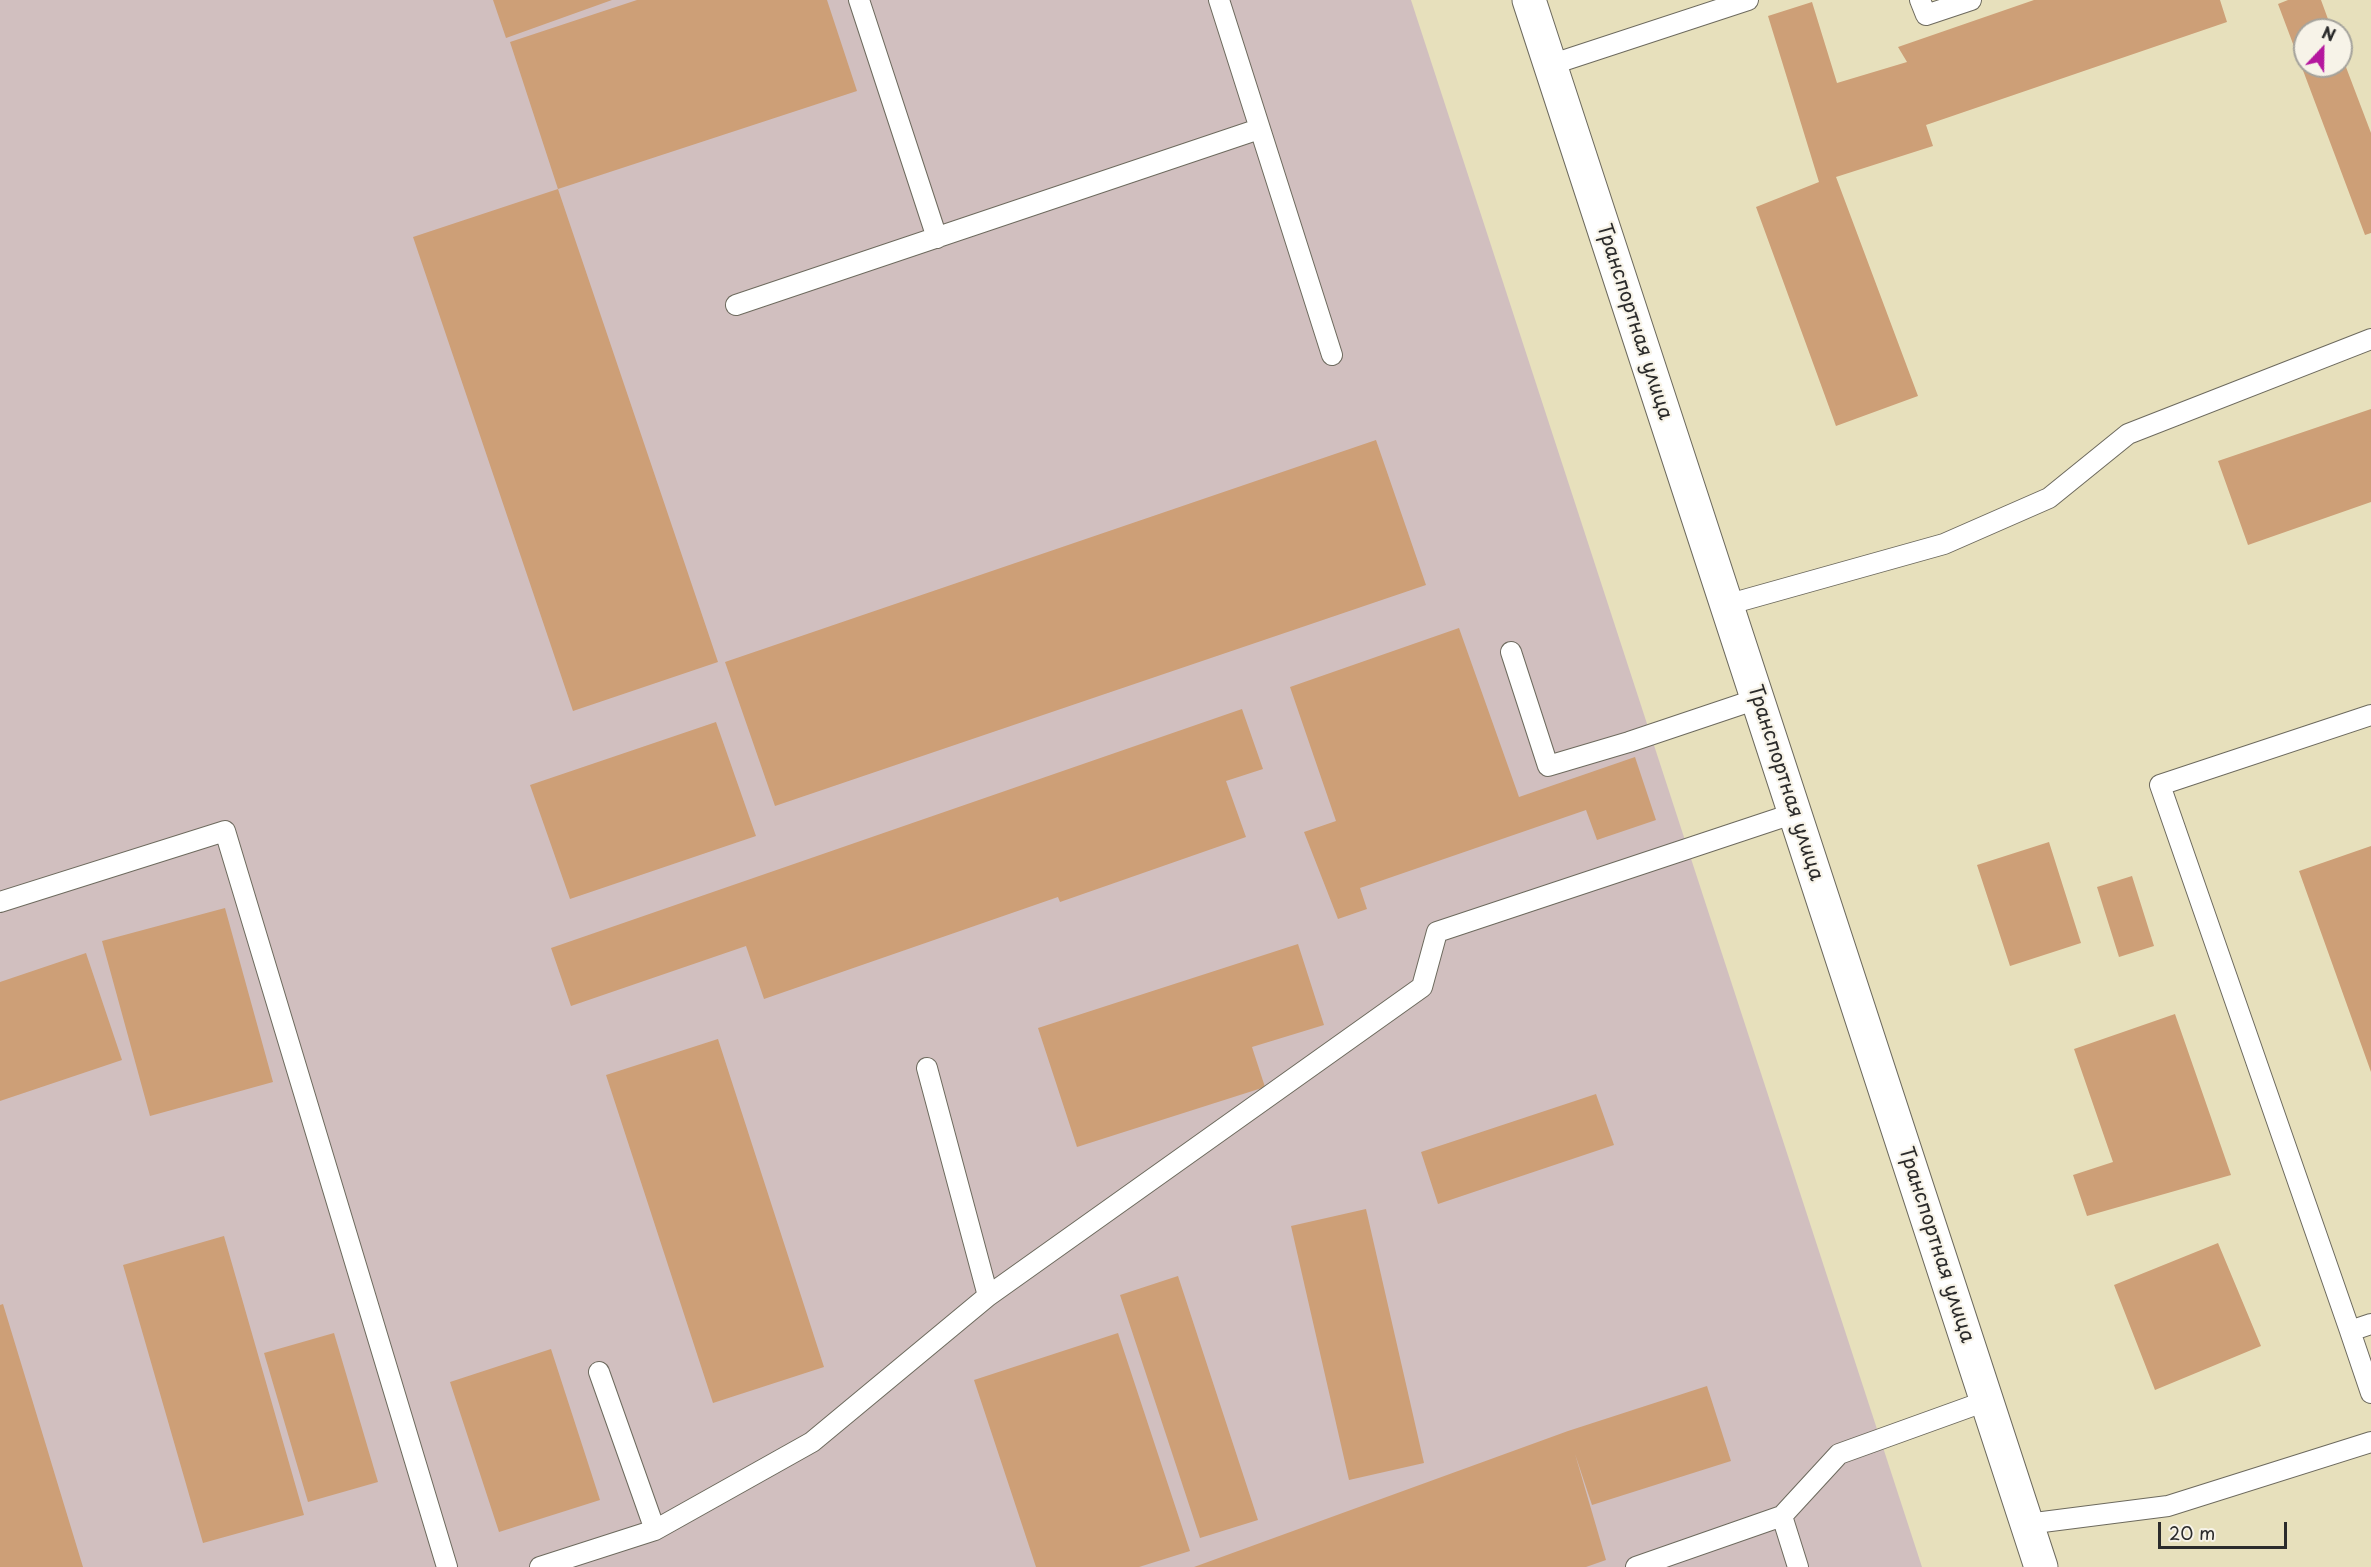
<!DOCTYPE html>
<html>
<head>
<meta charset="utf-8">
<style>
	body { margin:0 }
	#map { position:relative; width:2371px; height:1567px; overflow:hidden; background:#e7e0bc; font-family:"Playpen Sans",sans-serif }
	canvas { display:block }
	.north { position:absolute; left:2293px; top:18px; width:60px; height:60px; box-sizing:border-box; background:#f7f3e8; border:2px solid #a5a39c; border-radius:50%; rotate:22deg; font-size:16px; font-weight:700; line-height:24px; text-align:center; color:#2b2b2b }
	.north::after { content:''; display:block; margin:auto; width:21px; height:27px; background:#b5179e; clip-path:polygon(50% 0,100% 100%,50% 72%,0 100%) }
	.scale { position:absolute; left:2158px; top:1522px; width:129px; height:27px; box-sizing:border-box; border:3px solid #2b2b2b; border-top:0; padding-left:8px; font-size:18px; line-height:21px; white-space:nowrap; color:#2b2b2b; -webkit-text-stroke:4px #f7f3e8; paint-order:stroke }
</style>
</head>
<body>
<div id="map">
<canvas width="2371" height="1567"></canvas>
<div class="north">N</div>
<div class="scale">20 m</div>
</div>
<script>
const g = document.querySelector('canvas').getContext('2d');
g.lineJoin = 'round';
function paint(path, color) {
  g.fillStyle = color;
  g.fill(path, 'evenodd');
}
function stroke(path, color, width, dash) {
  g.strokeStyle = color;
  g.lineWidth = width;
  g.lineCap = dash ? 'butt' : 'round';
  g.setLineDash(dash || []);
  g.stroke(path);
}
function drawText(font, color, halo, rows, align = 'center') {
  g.font = font + ' "Playpen Sans",sans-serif';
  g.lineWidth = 4.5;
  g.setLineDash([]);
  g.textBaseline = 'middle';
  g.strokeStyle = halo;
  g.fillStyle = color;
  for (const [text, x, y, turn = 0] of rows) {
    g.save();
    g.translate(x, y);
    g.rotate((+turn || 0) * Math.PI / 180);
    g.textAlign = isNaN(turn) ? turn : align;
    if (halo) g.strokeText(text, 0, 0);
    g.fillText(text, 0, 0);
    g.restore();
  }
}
paint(new Path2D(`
	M0,0H1411L1922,1567H0Z`), '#d1bfbf');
paint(new Path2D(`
	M493,0H612L506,38Z
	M637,0H827L857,91L558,189L510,42Z
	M2034,0H2220L2227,22L1926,125L1933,146L1836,177L1918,396L1836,426L1756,207L1819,182L1768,16L1812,2L1837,83L1907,62L1898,47Z
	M2288,0H2321L2332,30H2305V66H2341V54L2371,133V233L2365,235L2278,4Z
	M558,189L718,662L573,711L413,237Z
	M2371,409V502L2248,545L2218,461Z
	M1376,440L1426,585L775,806L725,662Z
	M1459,628L1519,797L1635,757L1656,820L1597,840L1586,810L1360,888L1367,909L1338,919L1304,832L1336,821L1290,687Z
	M1242,709L1263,769L1226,781L1246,837L1060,902L1058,897L764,999L746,946L571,1006L551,948Z
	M716,722L756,836L570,899L530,785Z
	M2049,842L2081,943L2010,966L1977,865Z
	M2371,846V1072L2299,871Z
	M2132,876L2154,946L2119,957L2097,887Z
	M225,908L273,1082L150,1116L102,941Z
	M1298,944L1324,1025L1252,1047L1265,1087L1077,1147L1038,1028Z
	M86,953L122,1060L0,1101V982Z
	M2175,1014L2231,1175L2087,1216L2073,1175L2113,1162L2074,1049Z
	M718,1039L824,1367L713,1403L606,1075Z
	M1596,1094L1614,1145L1438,1204L1421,1152Z
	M1366,1209L1424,1463L1349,1480L1291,1226Z
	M224,1236L304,1515L203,1543L123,1265Z
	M2218,1243L2261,1346L2155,1390L2114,1285Z
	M1178,1276L1258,1520L1200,1538L1120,1295Z
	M3,1304L83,1567H0V1305Z
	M334,1333L378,1482L308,1502L264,1353Z
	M1118,1333L1190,1551L1139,1567H1036L974,1380Z
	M551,1349L600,1500L499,1532L450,1382Z
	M1707,1386L1731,1461L1592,1505L1575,1454L1606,1560L1586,1567H1194L1568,1431Z`), '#cd9f77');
const lane = new Path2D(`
	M859,0L937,238
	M1219,0L1332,355
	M1920,0L1926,15L1971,0
	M1550,65L1748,0
	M736,305L1259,129
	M1726,605L1944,544L2049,498L2128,434L2371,339
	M1511,652L1548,766L1629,742L1757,699
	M0,902L225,831L447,1567
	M927,1068L988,1296
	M2371,1324L2350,1331L2371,1393
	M2350,1331L2160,785L2371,715
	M599,1372L655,1530
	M2027,1524L2168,1506L2371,1442
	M540,1567L655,1530L812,1442L988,1296L1422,987L1437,932L1795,813
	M1636,1567L1782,1516
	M1798,1567L1782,1516L1839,1454L1986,1401`);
const secondary = new Path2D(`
	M1529,0L2041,1567`);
stroke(lane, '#6d6a5e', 22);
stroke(secondary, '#6d6a5e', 35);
stroke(lane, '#fff', 20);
stroke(secondary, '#fff', 33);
drawText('20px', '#2b2b2b', '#f7f3e8', [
	["Транспортная улица",1634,322,72],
	["Транспортная улица",1785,783,72],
	["Транспортная улица",1936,1245,72]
]);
</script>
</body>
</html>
